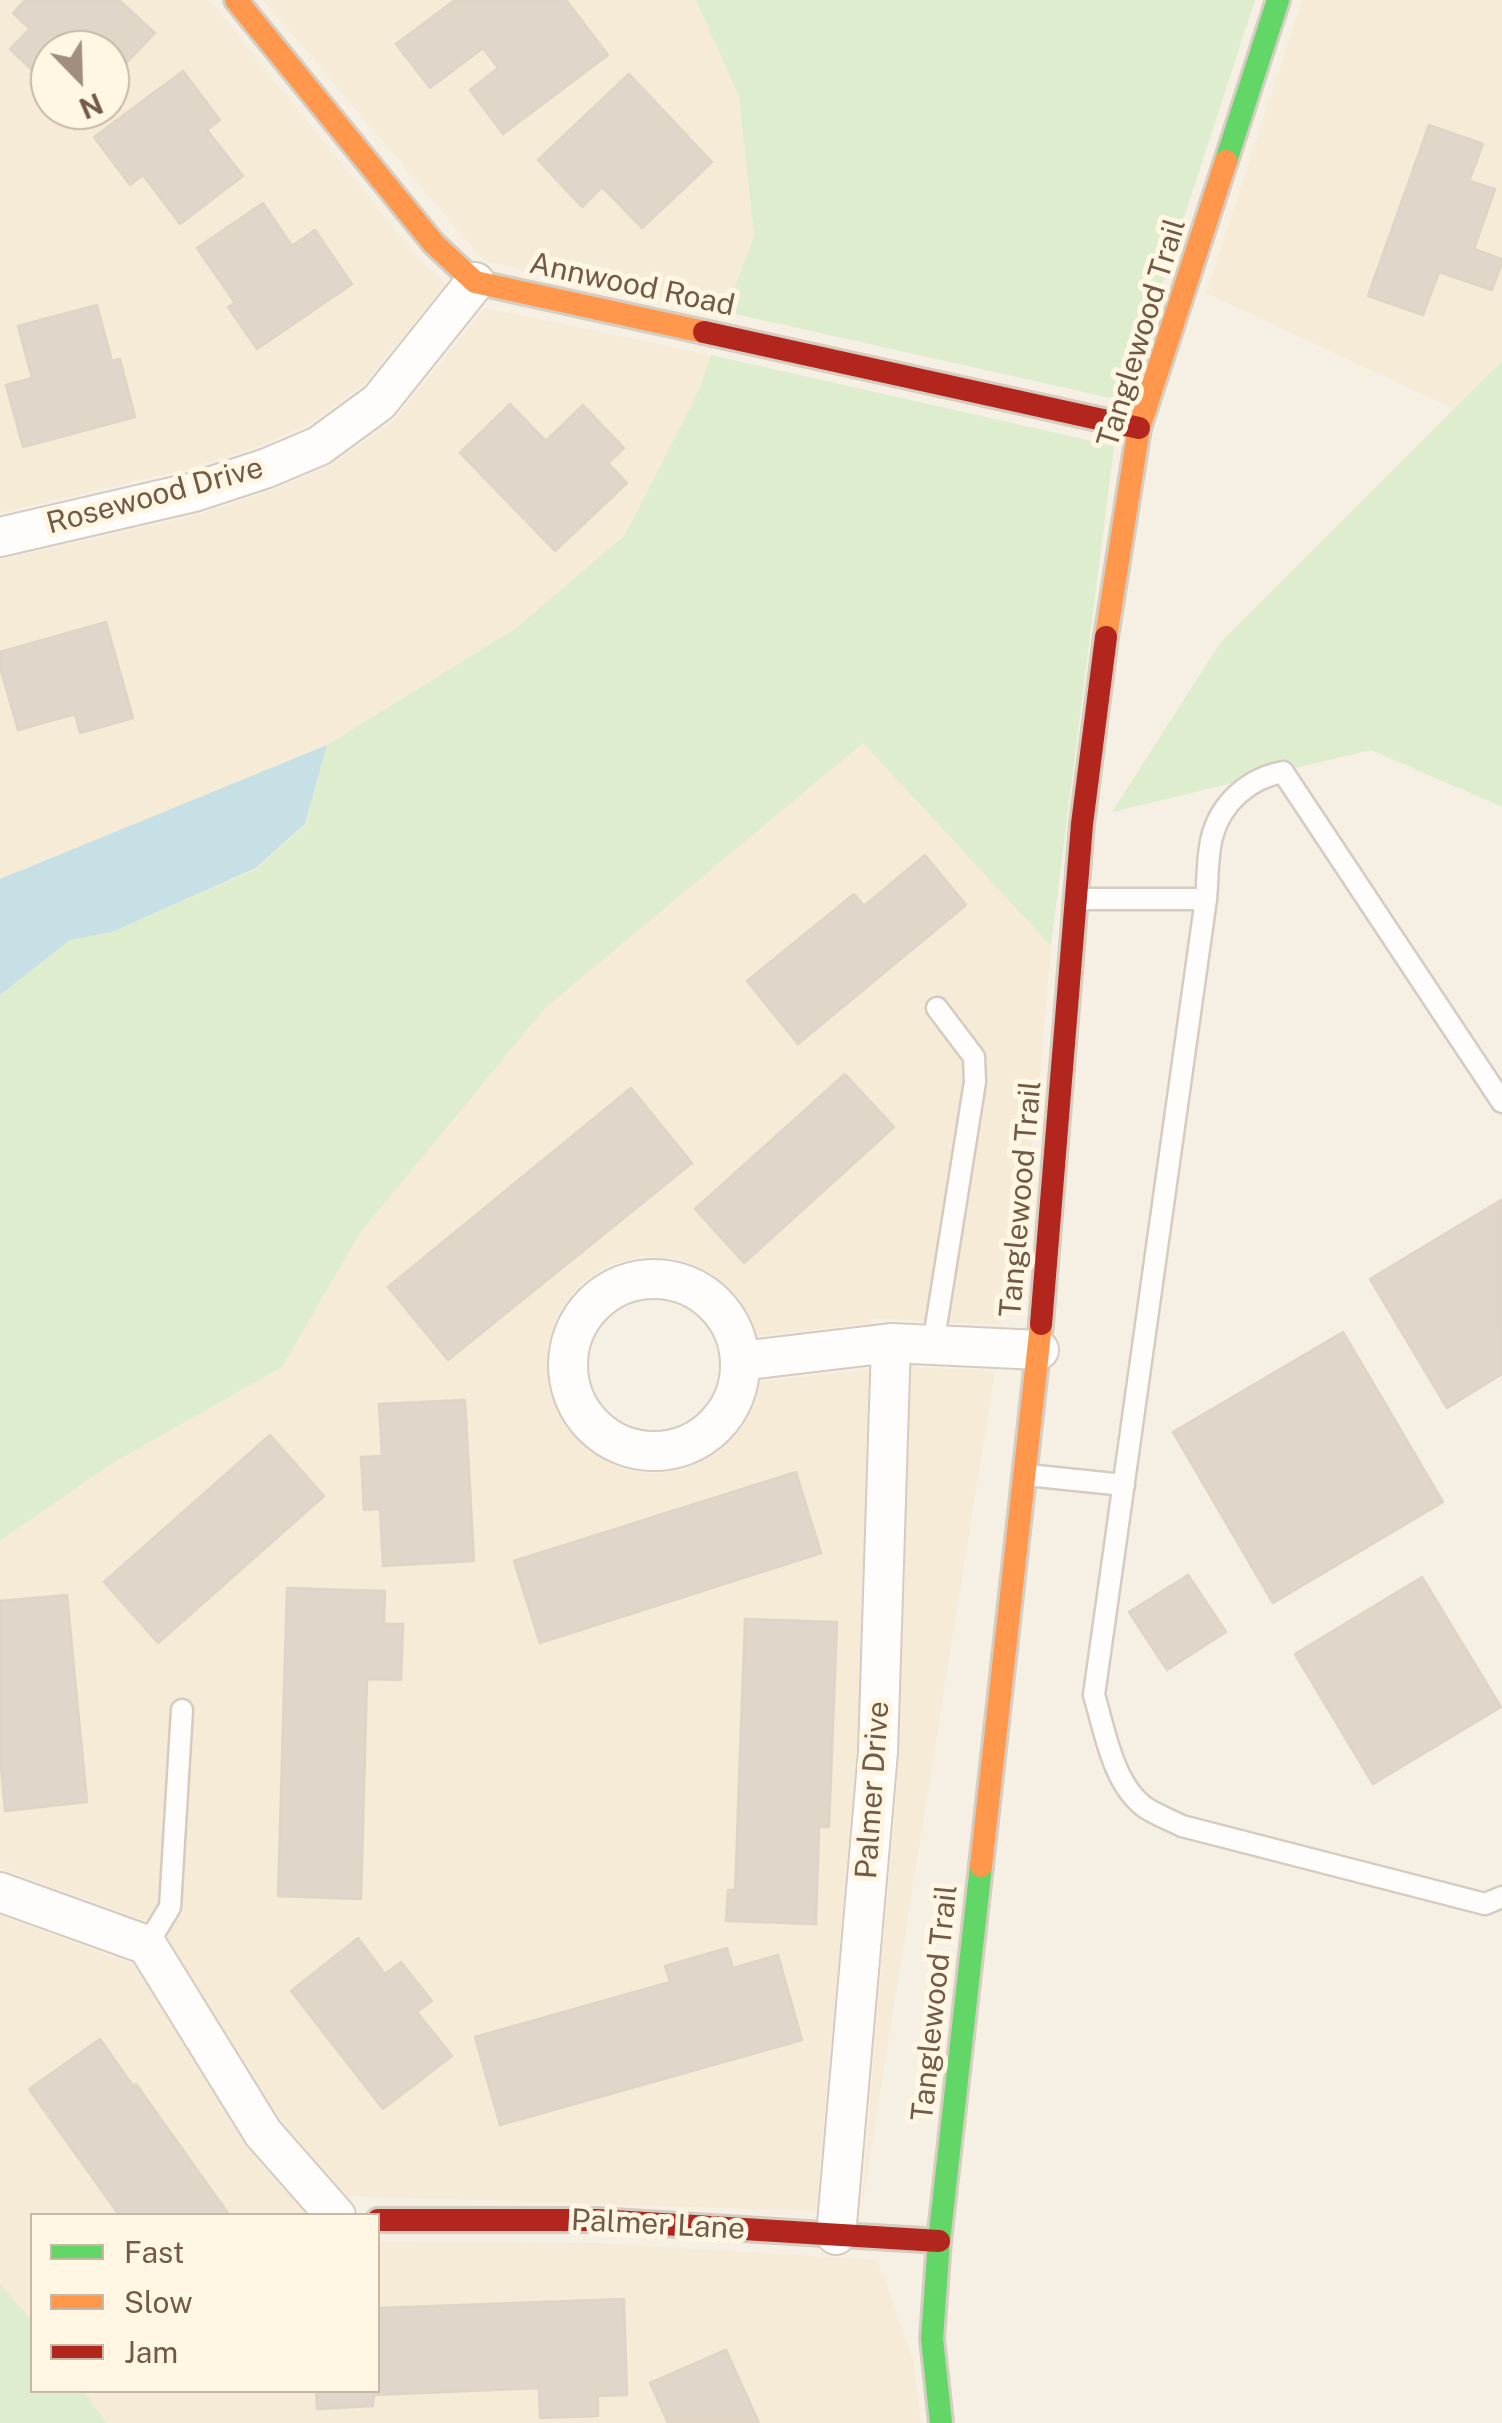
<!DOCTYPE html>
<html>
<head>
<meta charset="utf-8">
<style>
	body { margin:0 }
	#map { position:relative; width:1502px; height:2423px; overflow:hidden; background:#f6f0e4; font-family:"Public Sans",sans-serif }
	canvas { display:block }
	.legend { position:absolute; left:30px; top:2213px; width:350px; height:180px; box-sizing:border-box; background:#fff7e4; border:2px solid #c7b8a4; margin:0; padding:12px 18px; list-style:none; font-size:30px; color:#735a45 }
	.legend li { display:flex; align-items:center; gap:20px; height:50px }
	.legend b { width:50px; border:2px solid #c7b8a4 }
	.north { position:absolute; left:30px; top:30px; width:100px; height:100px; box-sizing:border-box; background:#fff7e4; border:2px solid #c7b8a4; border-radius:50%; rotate:157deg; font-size:28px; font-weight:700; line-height:40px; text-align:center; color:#735a45 }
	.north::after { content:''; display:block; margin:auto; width:35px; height:45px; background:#a18e7d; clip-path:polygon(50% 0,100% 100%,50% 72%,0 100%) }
</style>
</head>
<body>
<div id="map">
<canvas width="1502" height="2423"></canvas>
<ul class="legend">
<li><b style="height:12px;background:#63d668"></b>Fast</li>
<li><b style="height:12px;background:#ff974d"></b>Slow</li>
<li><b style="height:12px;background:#b3261e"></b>Jam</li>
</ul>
<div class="north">N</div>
</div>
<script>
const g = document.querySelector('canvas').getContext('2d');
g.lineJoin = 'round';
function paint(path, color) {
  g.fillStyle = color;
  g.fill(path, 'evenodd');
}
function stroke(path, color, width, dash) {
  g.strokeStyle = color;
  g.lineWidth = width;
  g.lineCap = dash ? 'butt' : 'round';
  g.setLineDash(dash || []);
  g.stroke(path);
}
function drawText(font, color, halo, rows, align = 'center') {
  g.font = font + ' "Public Sans",sans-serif';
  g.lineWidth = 10;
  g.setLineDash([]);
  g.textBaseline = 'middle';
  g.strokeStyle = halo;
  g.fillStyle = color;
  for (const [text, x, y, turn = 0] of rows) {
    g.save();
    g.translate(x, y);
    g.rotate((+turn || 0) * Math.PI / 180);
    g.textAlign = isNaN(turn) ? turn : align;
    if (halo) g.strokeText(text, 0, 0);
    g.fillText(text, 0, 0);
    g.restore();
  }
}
paint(new Path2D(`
	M0,0H209L419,259L446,284L364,384L308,425L259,446L187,469L0,513ZM50,50H110V110H50Z
	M263,0H696L739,97L754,235L726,312L484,261Z
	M1302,0H1502V361L1454,409L1206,293Z
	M485,308L711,355L698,393L624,536L516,628L327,745L0,879V560L200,514L276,489L331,465L392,422Z
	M863,743L1051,946L1038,1100L1002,1325L871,1318V1323L756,1336L738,1297L710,1273L677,1258L642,1256L608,1265L579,1285L558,1313L547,1347L550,1392L565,1425L589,1451L620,1468L648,1474L683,1470L719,1452L743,1427L755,1401L759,1382L869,1369L857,1749L816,2211L347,2196L279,2120L163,1932L151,1923L0,1868V1541L108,1466L282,1367L360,1233L546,1007Z
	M911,1367L995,1371L861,2213L899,1757Z
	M0,1915L135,1965L248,2148L308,2215L32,2216V2321L0,2284Z
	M378,2242L598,2243L877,2260L913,2359L921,2423H107L83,2391L378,2390Z`), '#f5ebd6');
paint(new Path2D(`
	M696,0H1255L1124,401L726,312L754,235L739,97Z
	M711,355L1114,446L1051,946L863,743L546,1007L360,1233L282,1367L108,1466L0,1541V995L70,940L112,932L256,869L305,825L327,745L516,628L624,536L698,393Z
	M1502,361V807L1371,750L1112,812L1220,643Z
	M0,2284L32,2321V2390L83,2391L107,2423H0Z`), '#ddedcd');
paint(new Path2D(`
	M327,745L305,824L256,868L112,932L70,940L0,995V879Z`), '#c6e0e6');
const building = new Path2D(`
	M25,0H119L155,33L110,80V50H50V87L10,49L30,29L13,13Z
	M455,0H566L608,55L503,134L470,90L498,68L483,48L430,88L396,44Z
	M183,71L220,120L207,130L243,176L180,224L143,175L130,185L94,137Z
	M629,74L712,162L642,228L602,187L582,207L538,160Z
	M1429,125L1483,144L1469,181L1495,189L1474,249L1502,259V262L1492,290L1439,272L1423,315L1368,296Z
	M263,203L292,246L315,230L352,284L257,349L228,307L235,303L197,248Z
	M97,305L112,361L120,359L135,417L23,447L6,385L32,378L18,326Z
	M510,404L546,441L583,405L624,448L608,463L627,483L555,551L460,453Z
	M106,622L133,718L80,733L75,714L18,730L0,667V652Z
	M925,855L966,905L798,1044L747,981L854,894L864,906Z
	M845,1074L894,1127L744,1263L695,1209Z
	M631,1088L692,1163L448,1360L388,1287Z
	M1501,1200L1502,1374L1447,1408L1370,1279Z
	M1343,1332L1443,1502L1273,1603L1173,1432Z
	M465,1400L474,1561L383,1566L380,1509L364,1510L361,1457L382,1456L379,1404Z
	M270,1435L324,1496L158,1643L104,1582Z
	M796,1472L821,1553L540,1643L514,1561Z
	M1188,1575L1226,1632L1167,1670L1129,1612Z
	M1422,1577L1501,1707L1373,1784L1295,1654Z
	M287,1588L385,1591L384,1624H403L401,1680L367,1679L361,1899L278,1896Z
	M67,1595L87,1802L5,1811L0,1756V1601Z
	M745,1619L837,1622L829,1827H819L816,1924L726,1921L728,1890H735Z
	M358,1938L385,1974L401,1962L432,2001L417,2012L452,2056L383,2109L291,1991Z
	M727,1948L733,1968L778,1955L802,2040L500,2125L475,2037L670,1982L665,1966Z
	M100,2039L133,2086L136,2084L230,2216H120L29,2089Z
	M624,2299L627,2395L598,2396V2416L540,2418L539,2388L374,2395L373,2406L317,2409L316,2390H378V2308Z
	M726,2350L759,2423H668L650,2383Z`);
paint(building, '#e0d6c9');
stroke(building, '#dfd4c6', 2.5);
const lane = new Path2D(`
	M1078,899H1206
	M1502,1102L1283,772C1250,778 1221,802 1212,837C1207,856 1208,879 1206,899L1094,1695C1105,1731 1113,1785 1146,1808C1157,1815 1170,1820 1182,1826L1485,1904L1502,1897
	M933,1345L975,1082L974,1057L937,1008
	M1027,1475L1124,1485
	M147,1945L170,1907L182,1710`);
const street = new Path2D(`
	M0,537L194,492L267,468L319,446L379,402L475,282
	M568 1365a86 86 0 1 1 172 0a86 86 0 1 1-172 0Z
	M740,1361L891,1343L1039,1350
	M0,1892L147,1945L263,2133L336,2216
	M836,2235L878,1752L891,1343`);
const fast = new Path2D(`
	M1226,161L1278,0
	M941,2423L932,2339L939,2241L981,1866`);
const slow = new Path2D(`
	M236,0L434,244L475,282L704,332
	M1106,637L1139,428L1226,161
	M981,1866L1041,1324`);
const jam = new Path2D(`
	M704,332L1139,428
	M1041,1324L1082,824L1106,637
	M378,2220H597L939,2241`);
stroke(lane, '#d5cbc0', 25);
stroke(street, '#d5cbc0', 42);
stroke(fast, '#d6cdc1', 28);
stroke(slow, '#d6cdc1', 28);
stroke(jam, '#d6cdc1', 28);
stroke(lane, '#fefdfb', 20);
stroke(street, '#fefdfb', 38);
stroke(fast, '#63d668', 22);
stroke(slow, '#ff974d', 22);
stroke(jam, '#b3261e', 22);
drawText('30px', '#735a45', '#fff7e4', [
	["Annwood Road",632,285,12],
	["Tanglewood Trail",1142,333,-73],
	["Rosewood Drive",155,496,-15],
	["Tanglewood Trail",1021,1199,-85],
	["Palmer Drive",873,1790,-86],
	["Tanglewood Trail",935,2003,-84],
	["Palmer Lane",658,2225,3]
]);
</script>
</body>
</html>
